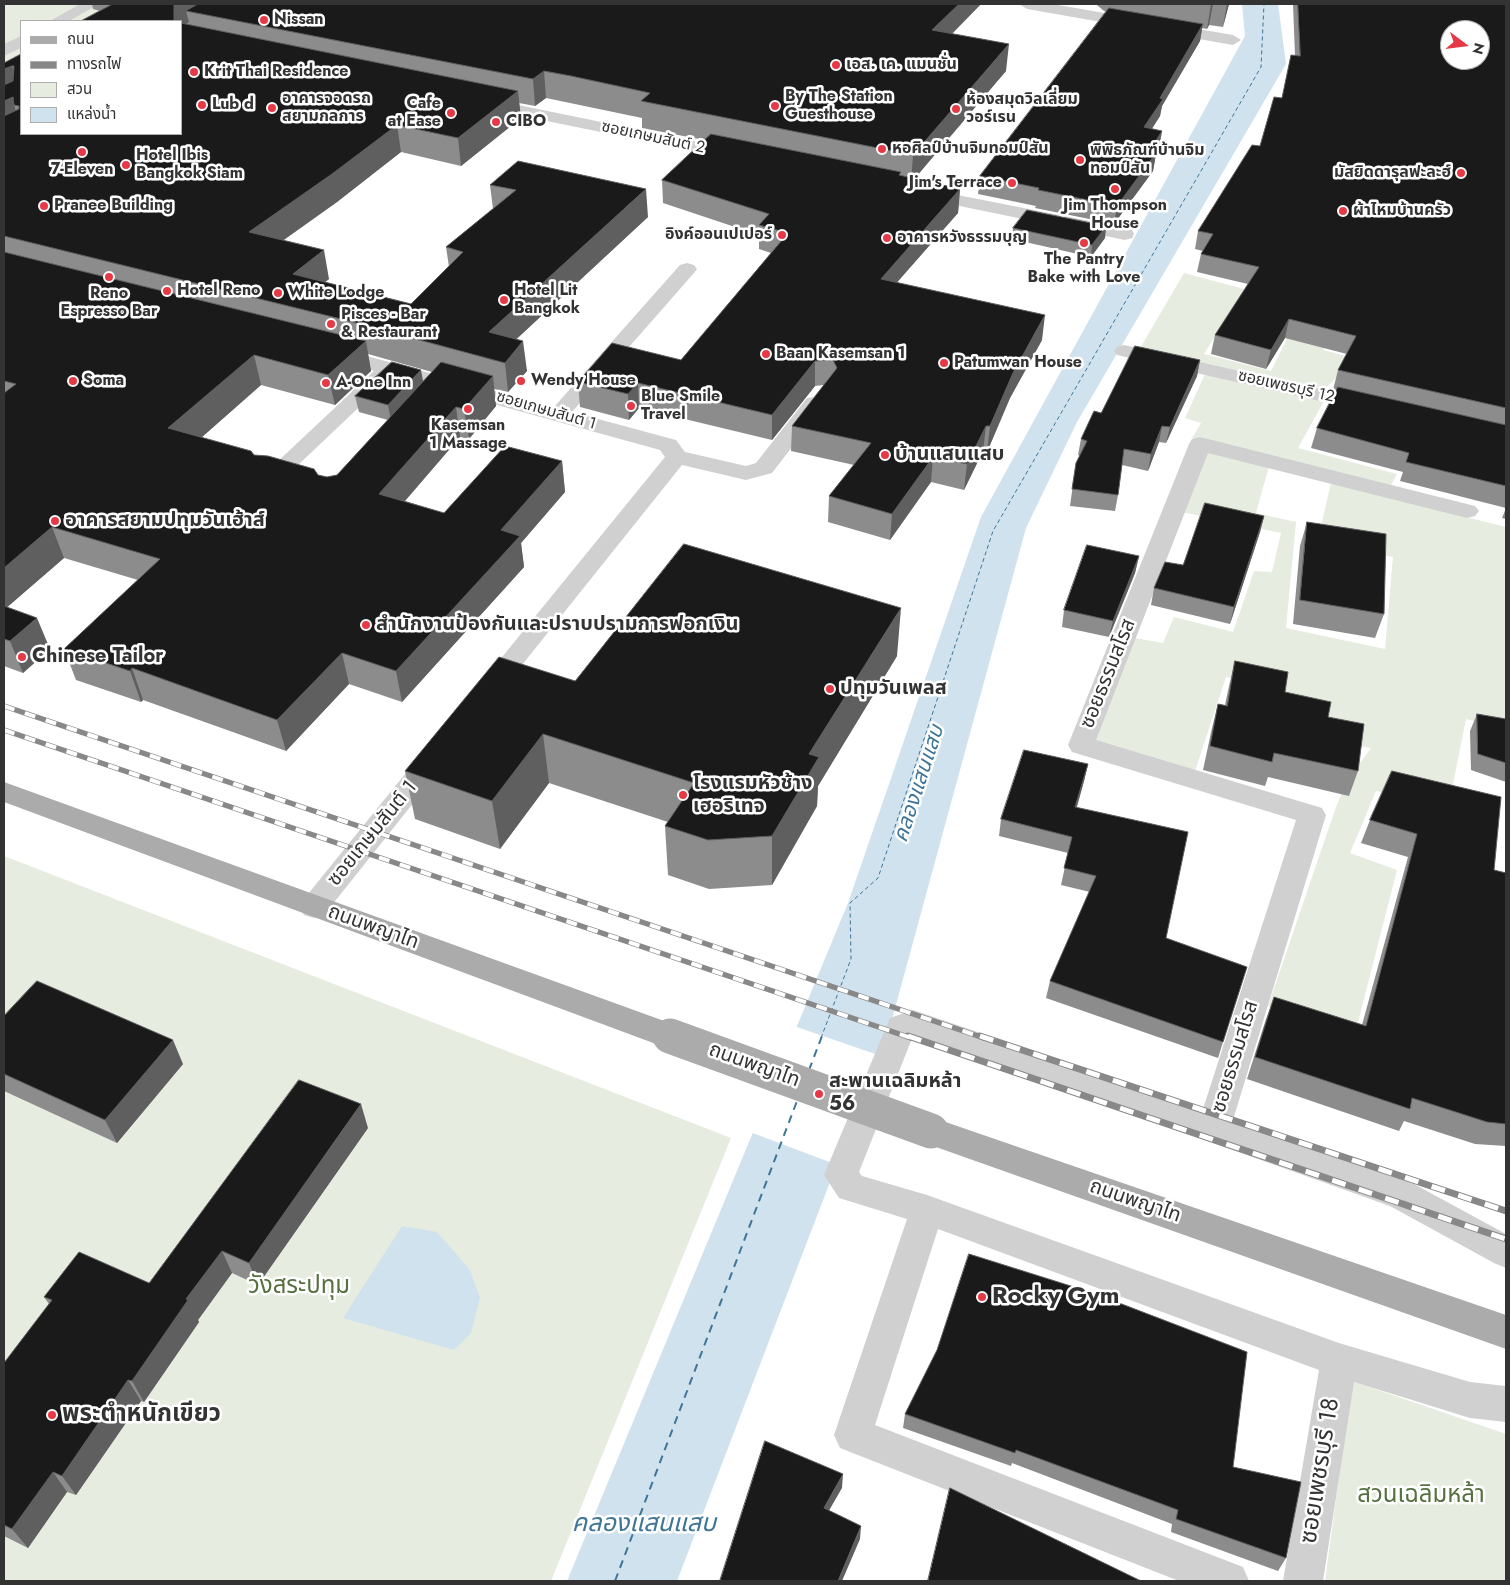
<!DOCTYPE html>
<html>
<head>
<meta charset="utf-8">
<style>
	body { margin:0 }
	#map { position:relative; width:1510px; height:1585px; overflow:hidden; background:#fff; font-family:Jost,"Noto Sans Thai",sans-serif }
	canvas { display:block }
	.frame { position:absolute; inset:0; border:5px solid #333; pointer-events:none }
	.legend { position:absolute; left:20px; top:20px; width:162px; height:115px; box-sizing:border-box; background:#fff; border:1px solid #adadad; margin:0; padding:6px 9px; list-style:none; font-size:15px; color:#333 }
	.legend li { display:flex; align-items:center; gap:10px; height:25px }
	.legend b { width:25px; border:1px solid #adadad }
	.north { position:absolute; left:1440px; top:20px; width:50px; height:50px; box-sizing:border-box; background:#fff; border:1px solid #adadad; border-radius:50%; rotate:105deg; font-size:14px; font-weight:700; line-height:20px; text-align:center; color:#333 }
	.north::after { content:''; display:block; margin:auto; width:18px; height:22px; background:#e63946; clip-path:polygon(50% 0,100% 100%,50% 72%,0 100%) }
</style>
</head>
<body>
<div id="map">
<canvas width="1510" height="1585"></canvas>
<div class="frame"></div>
<ul class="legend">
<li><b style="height:6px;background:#ababab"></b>ถนน</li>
<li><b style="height:6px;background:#888"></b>ทางรถไฟ</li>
<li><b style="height:14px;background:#e6ecdf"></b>สวน</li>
<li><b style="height:14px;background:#cfe2ee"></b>แหล่งน้ำ</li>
</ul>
<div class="north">N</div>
</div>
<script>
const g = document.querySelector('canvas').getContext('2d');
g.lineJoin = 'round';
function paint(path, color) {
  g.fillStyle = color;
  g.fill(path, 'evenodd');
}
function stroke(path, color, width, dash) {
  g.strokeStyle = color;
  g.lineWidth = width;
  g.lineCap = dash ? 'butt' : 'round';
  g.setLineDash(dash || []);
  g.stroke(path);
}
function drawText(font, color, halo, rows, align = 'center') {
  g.font = font + ' Jost,"Noto Sans Thai",sans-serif';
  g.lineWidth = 5;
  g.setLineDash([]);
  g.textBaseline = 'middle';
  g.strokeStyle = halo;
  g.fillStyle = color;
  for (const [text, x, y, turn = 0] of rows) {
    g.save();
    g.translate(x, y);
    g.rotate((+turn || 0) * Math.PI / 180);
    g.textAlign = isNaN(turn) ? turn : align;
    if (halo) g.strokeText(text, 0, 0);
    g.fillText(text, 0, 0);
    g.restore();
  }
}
paint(new Path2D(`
	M4,4H103L128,17L120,21H21V77L4,87Z
	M1184,273L1244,289L1204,354L1271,371L1296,321L1337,332L1323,350L1362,360L1348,381L1336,378L1323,391L1139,350Z
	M1205,374L1324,401L1298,448L1397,474L1390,487L1192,438L1201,423L1185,418Z
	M1205,450L1269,466L1256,513L1296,522L1286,628L1385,649L1393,557L1317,544L1331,483L1506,527V729L1466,719L1449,804L1376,791L1350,853L1397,870L1355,1034L1268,1006L1336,807L1347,781L1371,748L1339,742L1300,695L1226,677L1195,771L1090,743L1135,638L1163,643L1174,617L1233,632L1254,571L1272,572L1281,533L1182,512Z
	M4,856L731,1138L551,1581H4Z
	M1352,1381L1506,1434V1581H1325Z`), '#e6ecdf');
paint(new Path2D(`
	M1242,4H1278L1286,64L1077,422L1026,528L891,1023L677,1581H567L848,903L981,517L1245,36Z
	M402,1226L437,1232L470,1270L480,1298L471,1333L454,1350L343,1318Z`), '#cfe2ee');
paint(new Path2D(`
	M794,1026L881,1056L840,1166L750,1132Z`), '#fff');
stroke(new Path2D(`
	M821,1038L851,959L850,903L878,878L993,531L1261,67L1264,4`), '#3f7597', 1, [4, 3]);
stroke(new Path2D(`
	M809,1070L822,1036
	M615,1581L797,1101`), '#3f7597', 2, [8, 6]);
paint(new Path2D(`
	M80,4H99L69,21H50Z
	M1019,4H1052L1233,35L1241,40L1233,45L1027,9Z
	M21,36V48L4,56V44Z
	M484,98L733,149L739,150L742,154L739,158L733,159L478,107L476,103L478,99Z
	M922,188L1125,228L1132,230L1134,234L1132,238L1125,240L916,197L913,193L916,189Z
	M687,263L694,265L697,269L694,273L572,412L676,440L685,452L746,466L756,463L807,398L815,397L823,398L826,403L772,473L746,480L682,465L498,695L489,698L480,695L476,689L665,457L660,450L392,376L278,484L270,486L262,484L259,479L374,371L327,357L324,353L327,349L334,347L341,349L554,407L680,265Z
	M1124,345L1368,400L1376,401L1379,406L1376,411L1368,412L1117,355L1114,351L1117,347Z
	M1200,437L1475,506L1479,511L1475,516L1467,518L1208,453L1096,740L1322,808L1326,815L1233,1120L1414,1184L1506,1234V1268L1494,1263L1390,1206L913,1036L859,1172L862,1176L927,1195L1339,1343L1470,1382L1506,1386V1422L1470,1418L1354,1382L1323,1581H1283L1319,1370L938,1229L875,1425L1243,1567L1249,1581H1179L840,1448L834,1435L907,1219L839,1198L824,1175L890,1018L913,1010L1203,1109L1296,820L1072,752L1068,745L1189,444L1192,439Z
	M432,750L442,753L445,760L442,767L324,915L314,918L304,915L299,907L304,899L422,753Z`), '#d0d0d0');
paint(new Path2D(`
	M4,782L678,1026L683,1035L678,1044L667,1048L656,1044L4,802Z
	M931,1117L1506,1315V1349L919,1141L915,1131L919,1121Z`), '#ababab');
const railFar1 = new Path2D(`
	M4,706L984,1038
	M4,730L911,1038`);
const rail = new Path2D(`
	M908,1036L1506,1239
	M980,1036L1506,1211`);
stroke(railFar1, '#888', 5.5);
stroke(rail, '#888', 7);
stroke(railFar1, '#fff', 4, [11]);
stroke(rail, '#fff', 5, [14]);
stroke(new Path2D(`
	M667,1035L674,1038`), '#ababab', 28);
stroke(new Path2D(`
	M670,1036L931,1131`), '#ababab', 35);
paint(new Path2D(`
	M92,4H981L952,34L1006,71L914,178L960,189L958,213L897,282L1042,340L1010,398L987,452L983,451L964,490L931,482L890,540L828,522L829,496L854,465L791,451L792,426L824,385L815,386L772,440L639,408L629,420L580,407L578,382L681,360L771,253L759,249V235L663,203L662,180L704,140L642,128V118L546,98L535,106L519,103L521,118L461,166L401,152L337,202L284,240L329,279L325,282L411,304L449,267L446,247L493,209L490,185L648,217L516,339L527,371L508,392L494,389L496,406L469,439L460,437L405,501L444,513L562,461L565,492L521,543L524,567L402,702L349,684L286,751L143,700L141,702L76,680L64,649L138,580L64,558L7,607L50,649L23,673L4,666V63L100,11L93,9ZM368,354L432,372L423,382L355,396L359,412L388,420L337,475L327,477L318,475L254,455L201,438L261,385L335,405L371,371Z
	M1097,4H1229L1223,27L1209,25L1207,29L1202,28L1200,41L1162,106L1160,116L1152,129L1162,131L1159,148L1156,154L1153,171L1114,224L1035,208L1036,206L978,194L980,176L1107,12L1104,11L1097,5Z
	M1293,4H1506V519L1502,518L1506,508L1400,481L1403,472L1311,448L1317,428L1336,390H1333L1338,370L1347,354L1285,338L1266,369L1211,354L1215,335L1248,284L1197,272L1201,254L1203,251L1195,249L1198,231L1260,146L1282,98L1291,55L1295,56Z
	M1106,226L1105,238L1091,257L1012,239L1013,228Z
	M1200,360L1197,376L1166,443L1159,442L1148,471L1122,465L1118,495L1115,511L1070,506L1076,463L1080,456L1078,455L1081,439L1101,413Z
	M1264,516L1260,532L1230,624L1151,605L1154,588L1183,565Z
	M1307,522L1384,614L1375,638L1293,624L1300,546Z
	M1139,556L1135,573L1109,637L1062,627L1064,610Z
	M897,656L818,786L817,806L772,885L709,889L668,875L665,826L668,822L549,783L500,849L415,819L405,771L575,681Z
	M1235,661L1285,692L1328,717L1358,771L1349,796L1268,777L1265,786L1203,770L1212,728L1218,704L1225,705L1229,686Z
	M1477,714L1506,719V782L1471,770L1470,731Z
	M1088,764L1084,781L1077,807L1166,938L1223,1042L1218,1058L1046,998L1050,981L1090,892L1061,885L1068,853L999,836L1001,819Z
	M1392,771L1494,870L1506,873V1146L1475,1144L1404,1121L1399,1131L1247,1079L1266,1019L1274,997L1362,1025L1408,857L1361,843L1370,820Z
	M4,1016L183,1064L117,1143L4,1091Z
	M368,1128L258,1285L232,1273L198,1320L199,1322L144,1402L141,1401L76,1495L67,1492L28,1548L4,1536V1363L49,1304L44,1297L149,1283Z
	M905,1414L1233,1467L1286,1558L1278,1571L1171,1532L1172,1524L1012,1463L1011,1466L903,1428Z`), '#8c8c8c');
paint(new Path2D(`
	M174,4H222L186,11L189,22L181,27V21H174Z
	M959,4H981L930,56L932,30Z
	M1211,4H1213L1209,25L1207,29Z
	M1227,4H1229L1223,27Z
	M1203,24L1200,41L1162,106L1160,116L1141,145L1144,127L1160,98Z
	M1009,44L1006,71L911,183L913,155Z
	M12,66L20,92L4,100V69Z
	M544,71L546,98L535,106L533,79Z
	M518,91L521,118L461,166L458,138Z
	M13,97L14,105L20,125L4,132V101Z
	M397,125L401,152L337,202L255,260L249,232Z
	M1162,131L1159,148L1156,154L1153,171L1114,224L1117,206L1149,152Z
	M646,189L648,217L494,360L489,332Z
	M960,189L958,213L879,303L881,279Z
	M1106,226L1105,238L1091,257L1092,245Z
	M324,250L329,279L299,303L293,274Z
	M1045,315L1042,340L1010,398L987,452L990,426L1013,373Z
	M1289,319L1285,338L1266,369L1271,350Z
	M366,341L371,371L335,405L328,375Z
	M523,341L527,371L508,392L505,363Z
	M254,355L261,385L177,459L168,428Z
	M1200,360L1197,376L1166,443L1170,427Z
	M815,361V386L772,440V415Z
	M421,370L424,386L391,421L388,405Z
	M493,376L496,406L469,439L464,409Z
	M638,383L639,408L629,420L628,394Z
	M456,407L460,437L385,524L379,494Z
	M986,426L983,451L964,490L967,464Z
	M1162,426L1159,442L1148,471L1151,454Z
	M933,457L931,482L890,540L892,514Z
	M562,461L565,492L521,543L524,567L402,702L396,671L501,530Z
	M1264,516L1260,532L1230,624L1234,607Z
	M52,527L64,558L4,610V568Z
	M1139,556L1135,573L1109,637L1113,621Z
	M901,608L897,656L818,786L817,806L772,885V836L809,754Z
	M37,618L50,649L23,673L10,641Z
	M342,653L349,684L286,751L277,720Z
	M132,668L143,700L141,702L130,671Z
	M543,734L549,783L500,849L492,801Z
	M1088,764L1084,781L1072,823L1075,807Z
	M173,1040L183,1064L117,1143L105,1120Z
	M361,1104L368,1128L258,1285L249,1263Z
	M222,1251L232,1273L198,1320L199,1322L144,1402L132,1381L186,1299Z
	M128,1380L141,1401L76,1495L62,1476Z
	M53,1472L67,1492L28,1548L12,1529Z
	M843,1474L842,1488L823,1521L824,1508Z
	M861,1526L860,1539L842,1581H838Z`), '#5f5f5f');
const building = new Path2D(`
	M113,4H174V21H81Z
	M198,4H959L932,30L1009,44L913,155L641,101L650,93L571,76L544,71L533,79L186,11Z
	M1298,4H1506V408L1338,370L1356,336L1289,319L1271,350L1215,335L1259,267L1201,254L1213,234L1198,231L1252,145L1260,146L1274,97L1282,98L1291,55L1300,56ZM1450,30H1480V60H1450Z
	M1109,8L1203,24L1160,98L1163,99L1144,127L1162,131L1149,152L1156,153L1117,206L1038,190L1039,188L980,176Z
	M181,23L518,91L458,138L397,125L332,174L249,232L324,250L293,274L411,304L463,252L446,247L516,190L490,185L518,161L646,189L489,332L523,341L505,363L349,321L4,236V116L19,109V106L14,105L13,97L4,101V85L13,81L14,66H12L4,69V63L21,54V134H181Z
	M711,134L901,172L899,175L960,189L881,279L1045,315L1013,373L990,426H986L967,464L933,457L892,514L829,496L871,443L792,426L837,368L833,360L815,361L772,415L638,383L628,394L578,382L612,343L681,360L788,233L759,225L769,214L662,180Z
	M1027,210L1106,226L1092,245L1013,228Z
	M4,252L366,341L328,375L254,355L168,428L251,451L254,455L268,456L314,469L318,475L327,477L337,475L441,362L493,376L464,409L456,407L379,494L444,513L505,446L562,461L501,530L520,536L396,671L342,653L277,720L132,668L130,671L64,649L160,559L52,527L4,568V393L16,384L4,381Z
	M1135,346L1200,360L1170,427L1162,426L1151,454L1124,449L1118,495L1072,489L1076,463L1087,441L1081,439L1094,411L1101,413Z
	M392,362L421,370L388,405L355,396Z
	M1338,387L1506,425V486L1406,462L1409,453L1317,428Z
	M1205,503L1264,516L1234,607L1154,588L1165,562L1183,565Z
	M1307,522L1386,534L1384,614L1300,600Z
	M684,544L901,608L809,754L819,757L772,836L708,840L665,826L694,783L543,734L492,801L405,771L499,657L575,681Z
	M1087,545L1139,556L1113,621L1064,610Z
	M4,606L37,618L10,641L4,639Z
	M1235,661L1288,672L1285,692L1331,702L1328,717L1364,724L1358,771L1274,753L1272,762L1210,746L1218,704L1227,706Z
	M1477,714L1506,719V763L1478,754Z
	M1024,750L1088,764L1075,807L1188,832L1166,938L1247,967L1223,1042L1050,981L1096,876L1064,868L1072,837L1001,819Z
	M1392,771L1501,797L1494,870L1506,873V1124L1487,1122L1412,1098L1410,1109L1255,1057L1274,997L1366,1026L1417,834L1370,820Z
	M37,981L173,1040L105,1120L4,1074V1016Z
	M299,1080L361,1104L249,1263L222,1251L186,1299L188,1300L132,1381L128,1380L62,1476L53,1472L12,1529L4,1525V1363L52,1300L44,1297L79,1252L149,1283Z
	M969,1254L1093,1293L1247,1352L1233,1467L1301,1482L1286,1558L1176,1519L1178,1510L1016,1450L1015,1453L905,1414L937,1350Z
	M765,1441L843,1474L824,1508L861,1526L838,1581H720Z
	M950,1488L1141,1581H928Z`);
paint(building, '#1a1a1a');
stroke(building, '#5f5f5f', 1);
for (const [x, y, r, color] of [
	[264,20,5,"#e63946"],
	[836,65,5,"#e63946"],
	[194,72,5,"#e63946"],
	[202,105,5,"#e63946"],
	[775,106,5,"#e63946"],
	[272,108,5,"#e63946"],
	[956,109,5,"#e63946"],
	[451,113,5,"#e63946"],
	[496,122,5,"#e63946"],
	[882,149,5,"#e63946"],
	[82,152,5,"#e63946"],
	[1080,160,5,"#e63946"],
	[126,165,5,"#e63946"],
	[1461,173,5,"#e63946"],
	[1012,183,5,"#e63946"],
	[1115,189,5,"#e63946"],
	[44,206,5,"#e63946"],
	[1343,211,5,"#e63946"],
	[782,235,5,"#e63946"],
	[887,238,5,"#e63946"],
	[1084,243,5,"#e63946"],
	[109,277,5,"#e63946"],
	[167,291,5,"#e63946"],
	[278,293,5,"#e63946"],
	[504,300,5,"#e63946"],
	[331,324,5,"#e63946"],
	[766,354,5,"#e63946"],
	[944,363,5,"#e63946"],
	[73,381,5,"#e63946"],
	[521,381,5,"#e63946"],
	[326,383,5,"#e63946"],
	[631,406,5,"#e63946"],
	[468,409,5,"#e63946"],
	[885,455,5,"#e63946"],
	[55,521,5,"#e63946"],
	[366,625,5,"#e63946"],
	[22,657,5,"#e63946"],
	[830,689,5,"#e63946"],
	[683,795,5,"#e63946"],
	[819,1094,5,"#e63946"],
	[982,1297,5,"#e63946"],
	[52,1415,5,"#e63946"]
]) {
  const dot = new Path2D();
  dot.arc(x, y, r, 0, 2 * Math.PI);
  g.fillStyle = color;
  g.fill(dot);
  stroke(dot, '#fff', 2);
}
drawText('bold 16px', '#333', '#fff', [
	["Nissan",274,20],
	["เอส. เค. แมนชั่น",846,65],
	["Krit Thai Residence",204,72],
	["By The Station",785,97],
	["Guesthouse",785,115],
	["อาคารจอดรถ",282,99],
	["สยามกลการ",282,117],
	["ห้องสมุดวิลเลี่ยม",966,100],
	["วอร์เรน",966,118],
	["Cafe",441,104,"right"],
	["at Ease",441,122,"right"],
	["Lub d",212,105],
	["CIBO",506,122],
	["หอศิลป์บ้านจิมทอมป์สัน",892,149],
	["พิพิธภัณฑ์บ้านจิม",1090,151],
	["ทอมป์สัน",1090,169],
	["Hotel Ibis",136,156],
	["Bangkok Siam",136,174],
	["7-Eleven",82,170,"center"],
	["มัสยิดดารุลฟะละฮ์",1451,173,"right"],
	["Jim's Terrace",1002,183,"right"],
	["Pranee Building",54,206],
	["Jim Thompson",1115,206,"center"],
	["House",1115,224,"center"],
	["ผ้าไหมบ้านครัว",1353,211],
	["อิงค์ออนเปเปอร์",772,235,"right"],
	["อาคารหวังธรรมบุญ",897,238],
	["The Pantry",1084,260,"center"],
	["Bake with Love",1084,278,"center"],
	["Hotel Reno",177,291],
	["Hotel Lit",514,291],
	["Bangkok",514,309],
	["White Lodge",288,293],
	["Reno",109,294,"center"],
	["Espresso Bar",109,312,"center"],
	["Pisces - Bar",341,315],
	["& Restaurant",341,333],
	["Baan Kasemsan 1",776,354],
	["Patumwan House",954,363],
	["Soma",83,381],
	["Wendy House",531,381],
	["A-One Inn",336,383],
	["Blue Smile",641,397],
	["Travel",641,415],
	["Kasemsan",468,426,"center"],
	["1 Massage",468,444,"center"]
], 'left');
drawText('16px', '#333', '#fff', [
	["ซอยเกษมสันต์ 2",653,138,12],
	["ซอยเพชรบุรี 12",1286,387,13],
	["ซอยเกษมสันต์ 1",546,411,16]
]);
drawText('bold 20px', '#333', '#fff', [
	["บ้านแสนแสบ",895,455],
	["อาคารสยามปทุมวันเฮ้าส์",65,521],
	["สำนักงานป้องกันและปราบปรามการฟอกเงิน",376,625],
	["Chinese Tailor",32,657],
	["ปทุมวันเพลส",840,689],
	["โรงแรมหัวช้าง",693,784],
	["เฮอริเทจ",693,807],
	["สะพานเฉลิมหล้า",829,1082],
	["56",829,1105]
], 'left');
drawText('20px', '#333', '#fff', [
	["ซอยธรรมสโรส",1109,674,-68],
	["ซอยเกษมสันต์ 1",373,834,-51],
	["ถนนพญาไท",373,928,20],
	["ซอยธรรมสโรส",1236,1057,-73],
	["ถนนพญาไท",754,1066,20],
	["ถนนพญาไท",1135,1202,19]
]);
drawText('italic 21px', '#3f7597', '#fff', [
	["คลองแสนแสบ",920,784,-72]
]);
drawText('24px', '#56703f', '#fff', [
	["วังสระปทุม",299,1287],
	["สวนเฉลิมหล้า",1421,1496]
]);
drawText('bold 24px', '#333', '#fff', [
	["Rocky Gym",992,1297],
	["พระตำหนักเขียว",62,1415]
], 'left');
drawText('24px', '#333', '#fff', [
	["ซอยเพชรบุรี 18",1321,1471,-81]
]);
drawText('italic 25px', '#3f7597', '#fff', [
	["คลองแสนแสบ",644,1525]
]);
</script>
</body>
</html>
